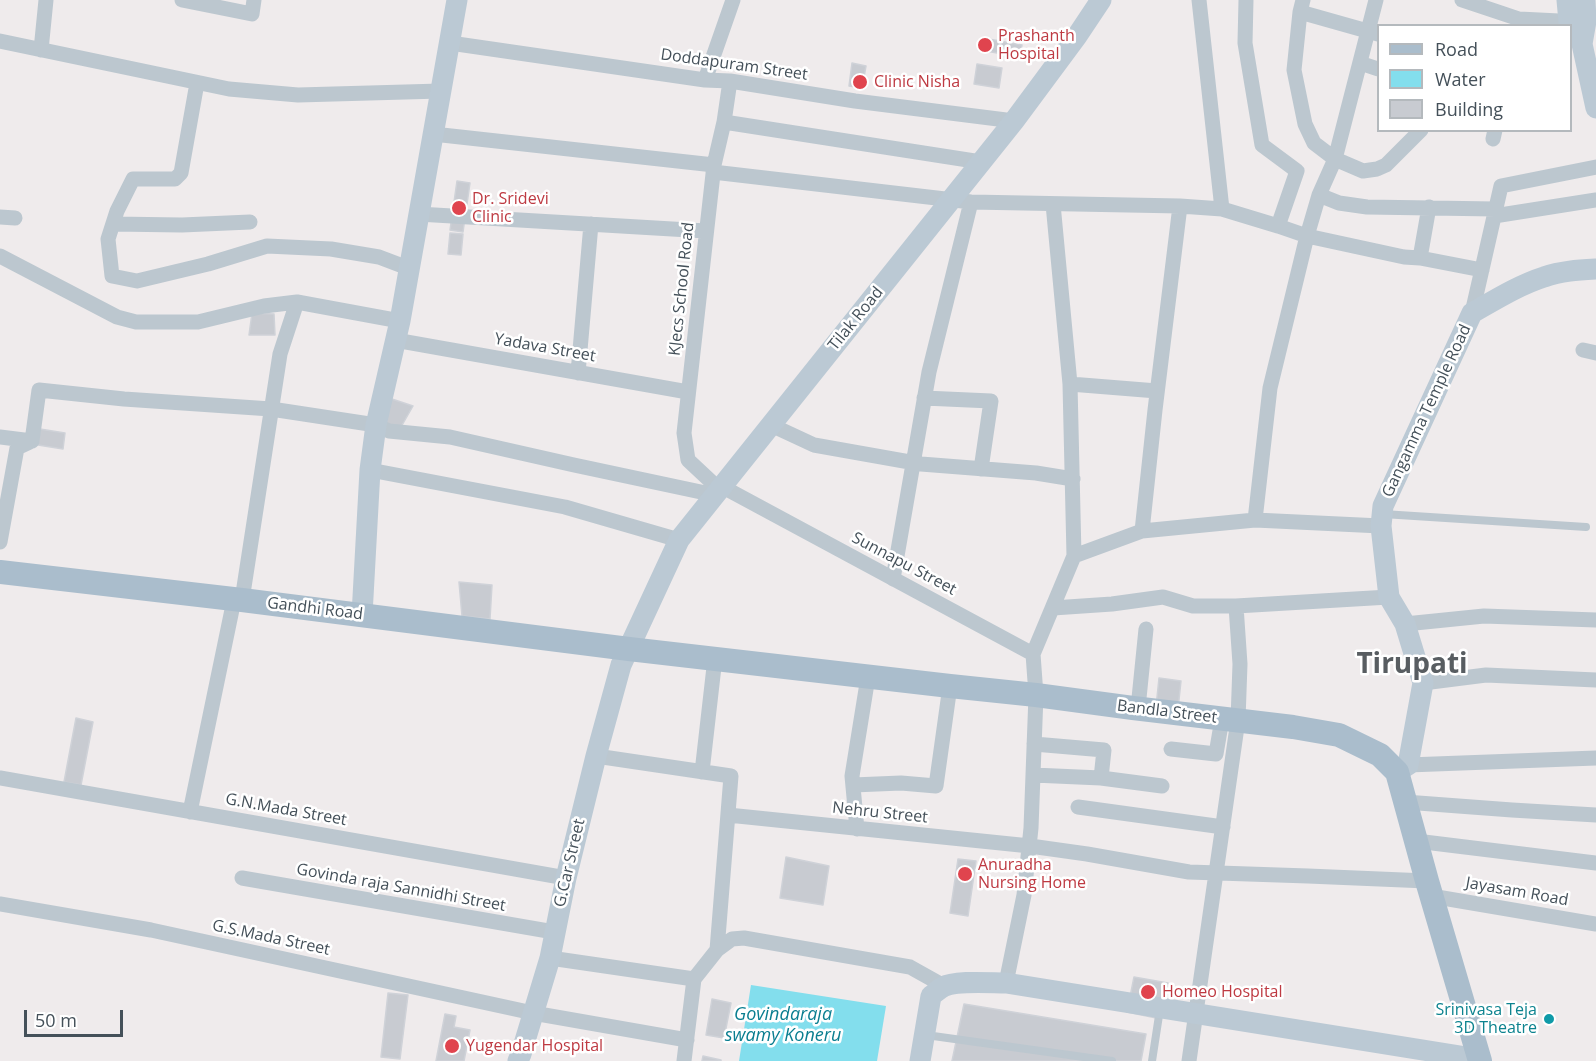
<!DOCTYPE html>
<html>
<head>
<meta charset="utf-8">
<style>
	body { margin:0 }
	#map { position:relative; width:1596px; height:1061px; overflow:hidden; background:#efebec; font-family:"Open Sans",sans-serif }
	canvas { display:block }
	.legend { position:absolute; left:1377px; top:24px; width:195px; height:108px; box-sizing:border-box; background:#fff; border:2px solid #b4b9bd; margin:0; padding:8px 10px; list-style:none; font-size:18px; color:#445059 }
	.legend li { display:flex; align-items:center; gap:12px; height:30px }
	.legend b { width:30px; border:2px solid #b4b9bd }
	.scale { position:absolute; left:24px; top:1010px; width:99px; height:27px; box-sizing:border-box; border:3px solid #445059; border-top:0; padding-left:8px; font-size:18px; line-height:21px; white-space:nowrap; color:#445059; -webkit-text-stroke:4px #fff; paint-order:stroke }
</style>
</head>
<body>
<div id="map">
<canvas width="1596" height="1061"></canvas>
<ul class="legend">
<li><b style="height:8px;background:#aabdcc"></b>Road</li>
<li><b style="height:16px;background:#83deed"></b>Water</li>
<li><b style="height:16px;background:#c8cbd1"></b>Building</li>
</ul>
<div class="scale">50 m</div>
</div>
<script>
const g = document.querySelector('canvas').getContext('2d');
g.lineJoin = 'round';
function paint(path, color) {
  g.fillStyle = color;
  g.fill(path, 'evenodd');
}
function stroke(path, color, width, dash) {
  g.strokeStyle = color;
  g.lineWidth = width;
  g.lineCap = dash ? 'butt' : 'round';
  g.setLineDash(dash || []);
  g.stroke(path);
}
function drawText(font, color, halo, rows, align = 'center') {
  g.font = font + ' "Open Sans",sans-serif';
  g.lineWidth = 5;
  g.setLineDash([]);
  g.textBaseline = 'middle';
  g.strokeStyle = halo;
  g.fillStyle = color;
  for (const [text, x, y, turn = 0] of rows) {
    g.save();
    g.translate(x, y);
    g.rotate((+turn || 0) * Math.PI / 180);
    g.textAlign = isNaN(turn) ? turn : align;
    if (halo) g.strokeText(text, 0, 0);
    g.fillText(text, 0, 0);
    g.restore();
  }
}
paint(new Path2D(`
	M751,985L886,1006L877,1061H739Z`), '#83deed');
const building = new Path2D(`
	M983,38L1022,45L1020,57L980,50Z
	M852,63L866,66L862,88L849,86Z
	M977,64L1002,68L999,88L974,84Z
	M457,181L470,183L463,232L450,230Z
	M450,233L463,234L461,255L448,254Z
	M252,313L274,314L275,335H249Z
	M389,398L413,406L401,427L383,425Z
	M40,429L65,433L63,449L38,445Z
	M459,582L492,585L490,619L462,616Z
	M1159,678L1181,681L1178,709L1156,707Z
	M76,718L93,722L81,785L64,782Z
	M786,857L829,866L823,905L780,898Z
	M958,859L976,861L968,916L950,913Z
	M1134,977L1168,983L1161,1019L1127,1012Z
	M388,993L408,995L400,1059L381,1057Z
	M712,999L731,1003L724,1038L706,1035Z
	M964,1004L1146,1034L1141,1061H952Z
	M445,1014L456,1016L454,1027L470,1030L464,1061H436Z
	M703,1056L721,1060V1061H702Z`);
paint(building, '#c8cbd1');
stroke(building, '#cfd2d8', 1.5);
stroke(new Path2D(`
	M1383,514L1586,527
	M926,1035L1112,1061
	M1152,1061L1160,1009`), '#bcc7cf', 8);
stroke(new Path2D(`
	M182,0L252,14L254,0
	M1199,0L1222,209
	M1303,0L1300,12L1294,70L1305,124L1314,143L1335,159L1363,171L1377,169L1386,165L1421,130
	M1462,0L1519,19L1579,22
	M1300,12L1378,34
	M0,41L229,89L298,95L441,91
	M450,43L705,80L730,81L855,101L1014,121
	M41,50L46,0
	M1360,63L1378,69
	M705,80L733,0
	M197,83L181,173L175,179H133L117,211L108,239L112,276L137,281L208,264L267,246L331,249L379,257L408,268
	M724,122L981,162
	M433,134L714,165
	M1493,139L1495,130
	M713,172L971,202L1180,206L1155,410L1142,531
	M1319,195L1339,203L1367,207L1495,209
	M1053,204L1070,384L1074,556
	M1180,206L1222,209L1278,226L1297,171L1262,145L1245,43L1246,0
	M418,214L706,231
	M1494,216L1596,200
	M0,217L15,218
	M113,224L182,225L250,222
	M1278,226L1307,236L1404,257L1420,258L1482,270
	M0,256L117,317L136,322H198L264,306L297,302L400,321
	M1420,258L1429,207
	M1472,313L1501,186L1596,167
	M395,340L688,392
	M1583,350L1596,353
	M578,373L591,224
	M1070,384L1157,391
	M924,398L991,401L981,469
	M771,425L814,445L921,464L1036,473L1073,479
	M0,437L32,441
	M370,470L565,507L679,540
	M721,486L1033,654L1036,695L1031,828L1024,895L1006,983
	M719,489L688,460L684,433L714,165L724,122L730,81
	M1255,520L1270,388L1307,236L1319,195L1335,159L1376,0
	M0,542L17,448L32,441L39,390L124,399L271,409L376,425L389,431L450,437L574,465L715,495
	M893,579L929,372L971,202
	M242,600L280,354L297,302
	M1236,606L1389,597
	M1053,608L1112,604L1163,597L1193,606H1236L1240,664L1238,720L1189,1061
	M1405,624L1484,616L1596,620
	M1033,654L1074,556L1142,531L1255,520L1381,526
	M1423,683L1486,675L1596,680
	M1138,708L1146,629
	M1034,744L1104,750L1101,778L1162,786
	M1171,749L1216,754L1222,719
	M596,756L731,776L717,950
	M1408,765L1596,758
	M702,772L715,658
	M1033,775L1101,778
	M0,778L566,878
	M853,785L901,783L936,786L950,686
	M1405,802L1512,810L1596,815
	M1078,807L1223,827
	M190,812L234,600
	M728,815L1030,846L1087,854L1189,872L1308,876L1427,881
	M857,829L852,776L868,677
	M1416,841L1596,863
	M242,878L554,932
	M1431,896L1596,924
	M0,904L151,930L533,1013L687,1040
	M550,958L694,979L717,950L732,939L744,938L910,967L944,986
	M684,1061L694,979`), '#bcc7cf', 15);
stroke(new Path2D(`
	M1567,0L1569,22L1582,44L1596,108
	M1582,44L1586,21L1585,0
	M362,615L370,470L376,425L400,321L457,0
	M1397,772L1408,765L1423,683L1405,624L1389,597L1381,526L1383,506L1472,313C1495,300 1519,285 1544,277C1561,271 1579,270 1596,269
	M518,1061L521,1054L550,958L566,878L596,756L621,665L679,540L1014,121L1077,36L1101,0
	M920,1061L931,996C935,993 939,989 943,987C955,980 991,983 1006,983L1479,1059`), '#bbc9d4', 21);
stroke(new Path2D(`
	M0,572L242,600L629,649L950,686L1036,695L1133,708L1293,727L1339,735L1380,755L1397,772L1427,881L1480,1061`), '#aabdcc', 24);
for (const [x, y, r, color] of [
	[985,45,8,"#e0444e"],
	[860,82,8,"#e0444e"],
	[459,208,8,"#e0444e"],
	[965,874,8,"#e0444e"],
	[1148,992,8,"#e0444e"],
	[1549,1019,6,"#0f9aa8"],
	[452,1046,8,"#e0444e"]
]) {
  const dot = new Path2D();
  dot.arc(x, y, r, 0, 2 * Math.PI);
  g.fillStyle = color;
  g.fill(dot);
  stroke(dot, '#fff', 2);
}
drawText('16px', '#be3a42', '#fff', [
	["Prashanth",998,36],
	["Hospital",998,54],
	["Clinic Nisha",874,82],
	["Dr. Sridevi",472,199],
	["Clinic",472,217],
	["Anuradha",978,865],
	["Nursing Home",978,883],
	["Homeo Hospital",1162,992],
	["Yugendar Hospital",466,1046]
], 'left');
drawText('16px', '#445059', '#fff', [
	["Doddapuram Street",734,65,8],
	["KJecs School Road",682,289,-84],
	["Tilak Road",856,319,-51],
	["Yadava Street",545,348,10],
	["Gangamma Temple Road",1427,411,-65],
	["Sunnapu Street",904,564,28],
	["Gandhi Road",315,609,7],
	["Bandla Street",1167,712,7],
	["G.N.Mada Street",286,810,10],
	["Nehru Street",880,813,6],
	["G.Car Street",570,863,-77],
	["Govinda raja Sannidhi Street",401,888,10],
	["Jayasam Road",1517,892,10],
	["G.S.Mada Street",271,938,12]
]);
drawText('16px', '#0d838f', '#fff', [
	["Srinivasa Teja",1537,1010],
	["3D Theatre",1537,1028]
], 'right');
drawText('italic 18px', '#0a7e90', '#fff', [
	["Govindaraja",783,1015],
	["swamy Koneru",783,1036]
]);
drawText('bold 28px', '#585d61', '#fff', [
	["Tirupati",1412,665]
]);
</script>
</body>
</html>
